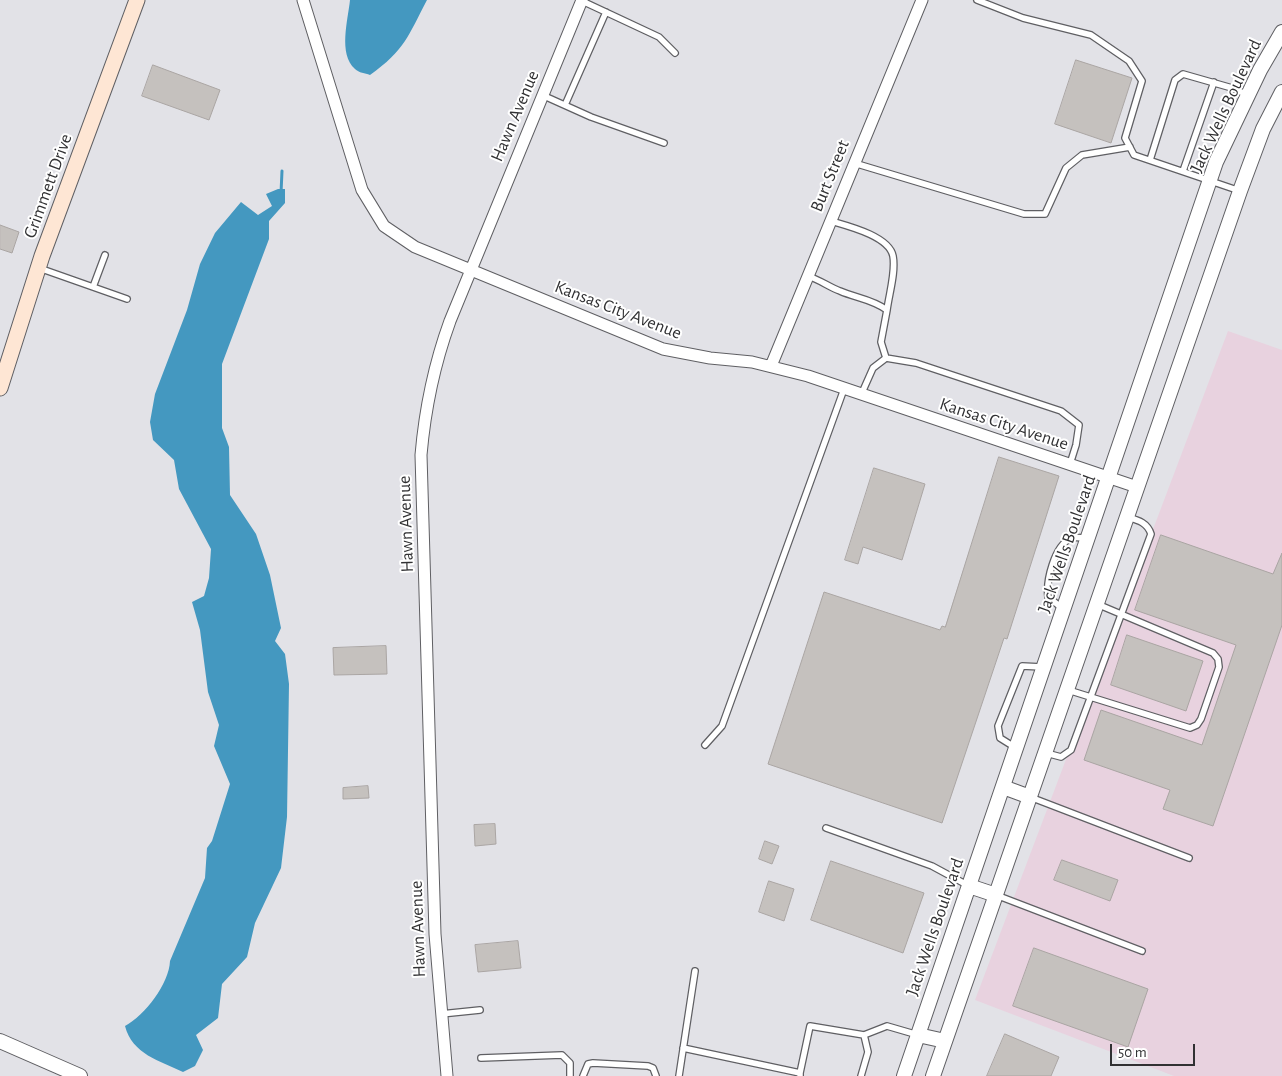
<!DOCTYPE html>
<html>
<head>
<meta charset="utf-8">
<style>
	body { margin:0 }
	#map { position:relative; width:1282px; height:1076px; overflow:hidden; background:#e2e2e7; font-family:"Alegreya Sans",sans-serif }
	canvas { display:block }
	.scale { position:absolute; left:1110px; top:1044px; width:85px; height:22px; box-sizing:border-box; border:2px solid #313133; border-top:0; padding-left:6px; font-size:15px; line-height:18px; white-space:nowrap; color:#313133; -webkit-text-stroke:4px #fff; paint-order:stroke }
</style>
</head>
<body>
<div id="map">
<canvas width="1282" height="1076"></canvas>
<div class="scale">50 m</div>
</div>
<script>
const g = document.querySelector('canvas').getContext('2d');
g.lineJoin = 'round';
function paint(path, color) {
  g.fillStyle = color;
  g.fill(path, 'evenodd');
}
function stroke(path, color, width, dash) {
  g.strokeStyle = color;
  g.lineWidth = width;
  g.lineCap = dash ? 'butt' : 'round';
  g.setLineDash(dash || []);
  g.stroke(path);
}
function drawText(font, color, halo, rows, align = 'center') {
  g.font = font + ' "Alegreya Sans",sans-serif';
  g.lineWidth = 4;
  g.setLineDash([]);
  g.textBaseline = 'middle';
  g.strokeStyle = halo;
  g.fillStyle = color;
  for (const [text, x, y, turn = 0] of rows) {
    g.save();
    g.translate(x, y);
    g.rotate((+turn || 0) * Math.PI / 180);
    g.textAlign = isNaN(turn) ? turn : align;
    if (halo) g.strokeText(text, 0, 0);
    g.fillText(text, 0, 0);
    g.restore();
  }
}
paint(new Path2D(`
	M1228,331L1282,350V1076H1174L975,1000Z`), '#e8d2df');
paint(new Path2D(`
	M350,0H427C408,36 405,50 370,75C365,73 359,73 355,69C338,54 348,20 350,0Z
	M278,189H285V203L269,221V239L222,364V428L229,447L230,495L256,534L270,575L281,628L275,641L285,654L289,684L287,817L281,868L255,923L247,957L222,984L218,1018L196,1035L203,1050L195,1066L183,1072C160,1061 132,1054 125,1026C145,1015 169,984 170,961L205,878L207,848L212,841L230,784L214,746L219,725L208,692L200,630L192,602L204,596L209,578L211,549L179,489L174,460L153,440L150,422L155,394L187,310L200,264L215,233L241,202L258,215L272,206L266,194Z`), '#4498c0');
stroke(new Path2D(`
	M281,193L282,171`), '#4498c0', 3);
const building = new Path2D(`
	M1076,60L1132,78L1111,143L1055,124Z
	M153,65L220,90L209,120L142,96Z
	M0,225L19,232L12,253L0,249Z
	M999,457L1059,476L1007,639L1004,638L942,823L768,764L824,592L940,630L942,626L945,627Z
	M874,468L925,484L902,560L863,547L858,564L845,560Z
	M1161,535L1273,574L1282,553V625L1213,826L1163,809L1170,790L1084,760L1101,710L1202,745L1236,645L1135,610Z
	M1127,635L1203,661L1186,711L1111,685Z
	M386,646L387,674L334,675L333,648Z
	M368,786L369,798L343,799V788Z
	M495,824L496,844L475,846L474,825Z
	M765,841L779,846L772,864L759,859Z
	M1062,860L1118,880L1110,901L1054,880Z
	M831,861L924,893L903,953L811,920Z
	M769,881L794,889L784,921L759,912Z
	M518,941L521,968L478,972L475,945Z
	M1034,948L1148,989L1128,1047L1013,1006Z
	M1005,1034L1059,1057L1051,1076H987Z`);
paint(building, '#c5c1be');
stroke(building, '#aaa5a3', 1);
const service = new Path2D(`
	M977,0L1023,18L1091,35L1129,61L1142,81L1125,138L1134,155L1240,191
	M582,1L659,37L675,53
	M542,95L591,117L664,143
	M565,105L606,12
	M1150,160L1175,80L1183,74L1232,88L1248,95
	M854,163L1024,214H1045L1066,168L1082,155L1130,147
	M1183,171L1214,82
	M831,221C848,226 889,236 893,256C896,272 889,294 887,310
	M39,268L127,299
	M808,276C820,280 829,287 840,291C856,298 872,299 887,310L881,342L886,358
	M93,287L105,255
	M861,395L873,368L886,358L916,363L1061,411L1079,425L1076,445L1070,464
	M1062,608L1048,597C1046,581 1054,546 1071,538C1075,537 1082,538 1086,538
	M1068,690L1190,728L1197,725L1201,719L1219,667L1218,659L1213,653L1097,604
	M705,745L722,726L844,389
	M1016,748L1000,738L998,726L1022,666L1042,667
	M1046,753L1061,757L1071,750L1151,534C1147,522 1137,520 1127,517
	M1030,797L1189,858
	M826,828L932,866L969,886
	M996,895L1142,951
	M441,1014L480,1010
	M683,1048L800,1073V1076
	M481,1058L562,1055L570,1063V1076
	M800,1073L810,1026L864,1035L887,1026L918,1035
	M583,1076L588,1064L593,1063L648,1066L653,1068L656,1076
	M679,1076L695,971
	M861,1076L868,1052L864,1035`);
const minor = new Path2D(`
	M303,0L362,190L384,226L415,247L663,349L710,358L752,362L808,376L1137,487
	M771,366L922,0
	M447,1076L435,934L421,455C425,409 434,365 450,321L582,0`);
const tertiary = new Path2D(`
	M1003,787L1030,797
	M969,886L996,895
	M918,1035L945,1041
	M0,1041L80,1076
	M904,1076L1216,162L1260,70L1282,32
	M933,1076L1240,191L1263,129L1282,92`);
const secondary = new Path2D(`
	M0,388L42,256L137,0`);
stroke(service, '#5f5f63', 8);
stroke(minor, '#5f5f63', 13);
stroke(tertiary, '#5f5f63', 16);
stroke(secondary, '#5f5f63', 17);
stroke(service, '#fff', 5.5);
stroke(minor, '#fff', 11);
stroke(tertiary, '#fff', 14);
stroke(secondary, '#fee6d4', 15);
drawText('18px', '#313133', '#fff', [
	["Jack Wells Boulevard",1226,106,-65],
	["Hawn Avenue",515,116,-67],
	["Burt Street",830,176,-68],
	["Grimmett Drive",48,186,-70],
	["Kansas City Avenue",618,310,21],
	["Kansas City Avenue",1004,424,18],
	["Hawn Avenue",406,524,-92],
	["Jack Wells Boulevard",1067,544,-71],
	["Jack Wells Boulevard",935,927,-71],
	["Hawn Avenue",418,929,-92]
]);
</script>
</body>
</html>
